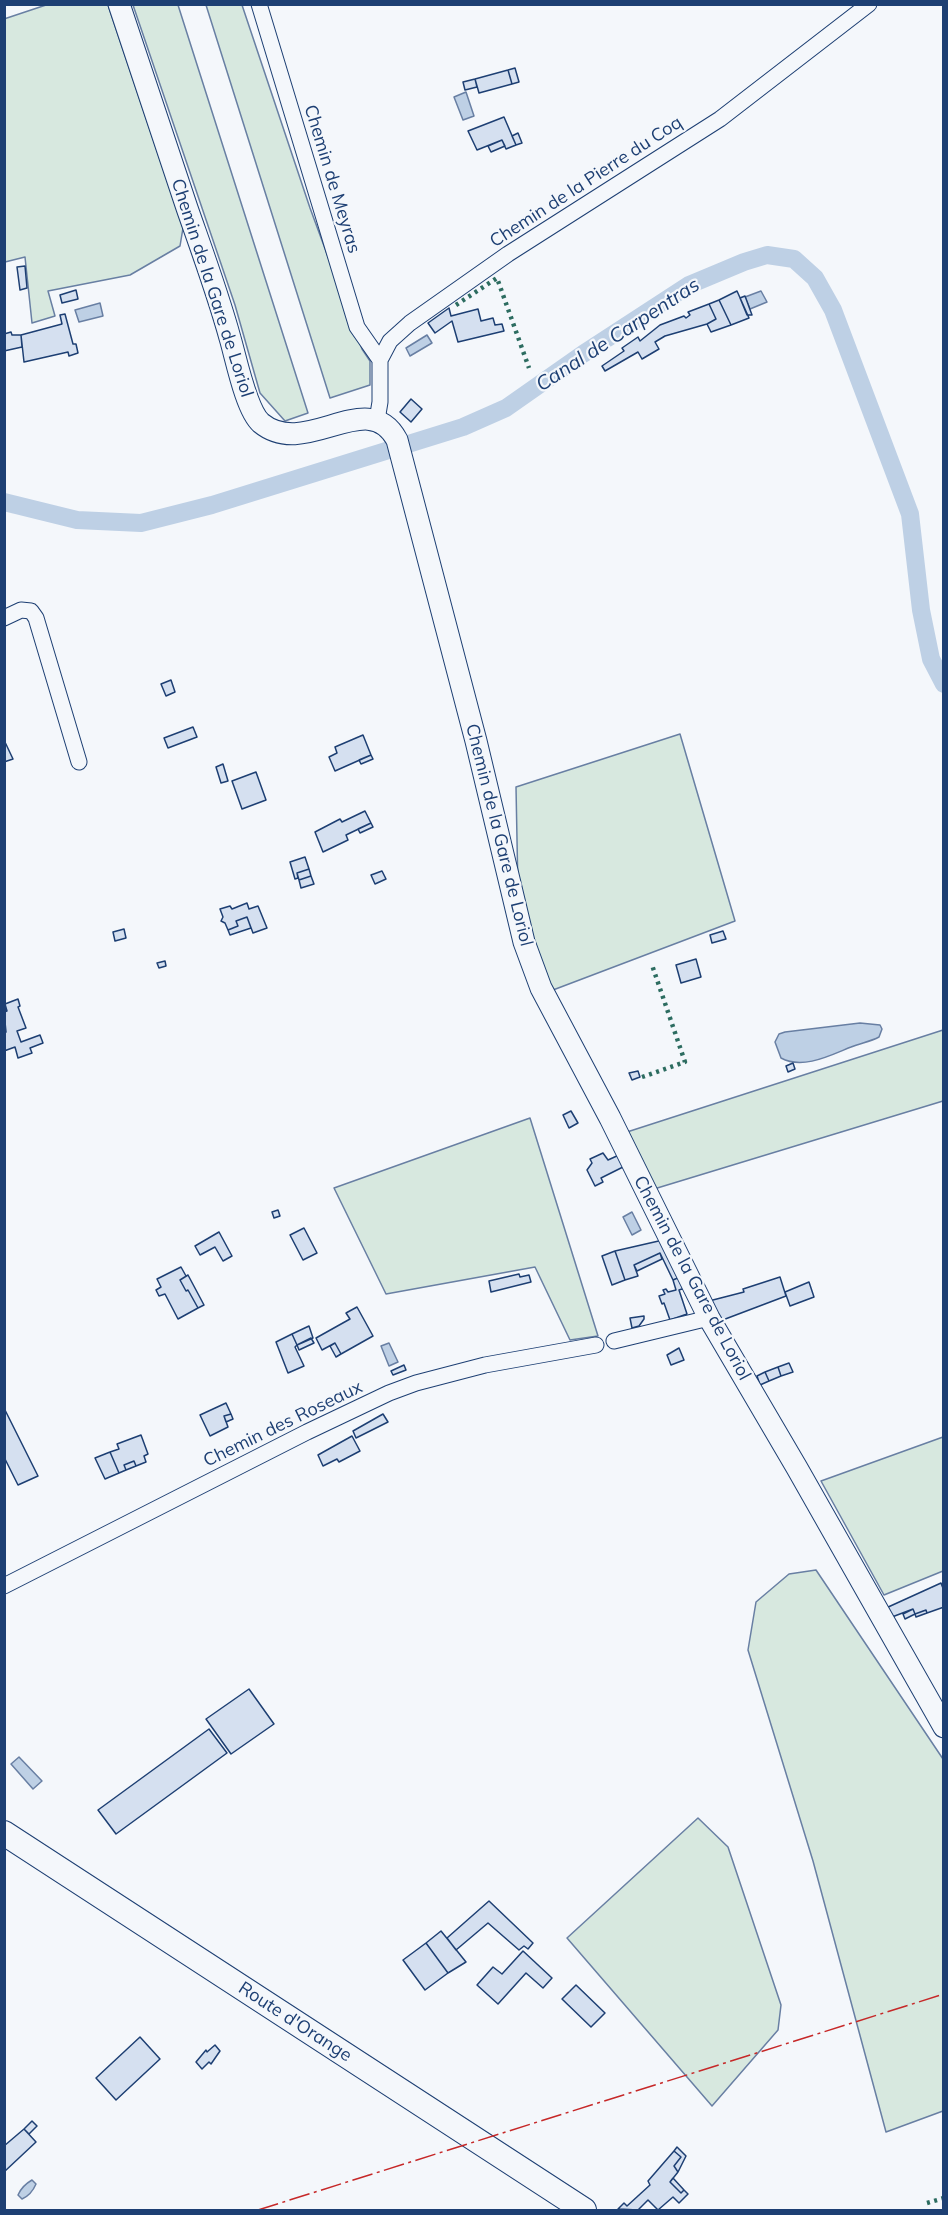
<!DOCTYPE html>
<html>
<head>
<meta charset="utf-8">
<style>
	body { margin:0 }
	#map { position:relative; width:948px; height:2215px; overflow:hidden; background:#f4f7fb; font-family:Mulish,sans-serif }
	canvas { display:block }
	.frame { position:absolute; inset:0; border:6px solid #1d3f73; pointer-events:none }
</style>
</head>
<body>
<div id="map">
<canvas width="948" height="2215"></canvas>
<div class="frame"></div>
</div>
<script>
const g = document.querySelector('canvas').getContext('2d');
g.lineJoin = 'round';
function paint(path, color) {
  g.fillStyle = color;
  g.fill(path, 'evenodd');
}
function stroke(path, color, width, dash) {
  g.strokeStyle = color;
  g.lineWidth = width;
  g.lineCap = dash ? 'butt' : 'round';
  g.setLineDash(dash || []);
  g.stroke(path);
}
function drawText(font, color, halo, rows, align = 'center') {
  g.font = font + ' Mulish,sans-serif';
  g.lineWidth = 4.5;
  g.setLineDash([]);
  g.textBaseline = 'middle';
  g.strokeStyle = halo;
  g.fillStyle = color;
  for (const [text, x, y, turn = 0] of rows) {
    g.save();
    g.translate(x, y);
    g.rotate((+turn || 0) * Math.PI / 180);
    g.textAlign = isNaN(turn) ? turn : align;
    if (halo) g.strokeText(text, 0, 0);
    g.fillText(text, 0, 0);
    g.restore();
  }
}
const green = new Path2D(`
	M46,5H108L183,228L180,246L130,275L48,291L55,316L32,323L25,257L5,262L4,19Z
	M133,5H178L308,413L285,421L260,393L235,305Z
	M206,5H242L310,208L362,349L370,361V385L330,398Z
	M680,734L735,921L553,990L537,960L518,892L516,787Z
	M943,1030V1101L654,1189L627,1132Z
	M530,1118L598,1336L570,1340L535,1267L386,1294L334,1188Z
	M943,1437V1571L884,1595L821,1481Z
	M816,1570L943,1759V2111L886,2132L813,1861L748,1650L756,1602L789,1574Z
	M698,1818L728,1847L781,2005L778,2030L712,2106L567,1938Z`);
paint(green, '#d7e8df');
stroke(green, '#687fa3', 1.5);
const water = new Path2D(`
	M466,92L474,116L463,120L454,97Z
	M761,291L767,302L750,309L745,297Z
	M100,303L103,316L79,322L75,310Z
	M427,335L432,343L410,356L406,348Z
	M860,1023L880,1025L882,1029L879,1037C870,1042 860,1043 851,1047C831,1055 803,1070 781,1058L775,1042L779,1034L785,1032Z
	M632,1212L641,1230L632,1235L623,1217Z
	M389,1343L398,1362L389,1366L381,1346Z
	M19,1757L42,1781L33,1789L11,1764Z
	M32,2180L36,2184C33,2191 29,2196 22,2199L18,2195C21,2188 25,2184 32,2180Z`);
paint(water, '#bed0e5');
stroke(water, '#687fa3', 1.5);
stroke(new Path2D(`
	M4,502L77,520L141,523L212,505L463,427L506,408L583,354L689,285L744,262L767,255L794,259L815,278L833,310L910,514L921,610L931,659L944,684`), '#bed0e5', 18);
const building = new Path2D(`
	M515,68L519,82L512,84L508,70Z
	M508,70L512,84L479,93L475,79Z
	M475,79L477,87L465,90L463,82Z
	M504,117L516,145L506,149L502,140L477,150L468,131Z
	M518,133L522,143L516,145L512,136Z
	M502,140L505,146L491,152L488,146Z
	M25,266L27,288L20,290L17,267Z
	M76,290L78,299L62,303L60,295Z
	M737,291L749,318L731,325L719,300Z
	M745,296L752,315H747L740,298Z
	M719,300L731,325L711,332L707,324L716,319L709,304Z
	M709,304L716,319L707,324L665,336L655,342L659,349L642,359L638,352L605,371L602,366L624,351L622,348L638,337L640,341L660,325L684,316L686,318L690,315L688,312Z
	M449,308L451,316L478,309L481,321L493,318L495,325L502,324L504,331L458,342L452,321L435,333L428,323Z
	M65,314L73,344H76L78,353L69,356L68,352L24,362L21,335L62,324L60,315Z
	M11,332L12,335H21L22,347L4,351V334Z
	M411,399L422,409L411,422L400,412Z
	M171,680L175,692L166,696L161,684Z
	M193,727L197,737L168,748L164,738Z
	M363,735L371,755L335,771L329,757L337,753L335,747Z
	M4,740L13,759L4,762Z
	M371,755L373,759L361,764L359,760Z
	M223,764L228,781L221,783L216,767Z
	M256,772L266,800L242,809L232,781Z
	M365,811L371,823L346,835L348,840L323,852L315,832L340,819L342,822Z
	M371,823L373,827L360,833L358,829Z
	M305,857L309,869L297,873L298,878L295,879L290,862Z
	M309,869L311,876L299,880L297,873Z
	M382,871L386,879L375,884L371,875Z
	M311,876L314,884L301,888L299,880Z
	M247,903L249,909L258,906L267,928L253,933L247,917L236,921L238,926L228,930L225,923L221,921L223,917L220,909L230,906L232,909Z
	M247,917L251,928L230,935L228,930L238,926L236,921Z
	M124,929L126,938L115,941L113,932Z
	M723,931L726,939L712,943L710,935Z
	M696,959L701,977L681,983L676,965Z
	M165,961L166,966L159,968L157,963Z
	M18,999L20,1006L18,1007L26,1028L17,1031L21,1042L40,1035L43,1043L30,1048L32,1053L18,1058L15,1047L4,1051V1033L6,1032L4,1012L7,1011L5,1004Z
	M793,1063L795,1069L788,1072L786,1066Z
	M638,1071L640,1077L632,1080L629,1073Z
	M571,1111L578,1123L569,1128L563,1115Z
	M603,1153L608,1160L619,1155L625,1166L601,1178L603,1182L595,1186L587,1170L592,1163L590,1159Z
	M278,1210L280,1216L274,1218L272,1212Z
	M304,1228L317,1253L303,1260L290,1235Z
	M219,1232L232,1256L223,1261L215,1247L200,1255L195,1246Z
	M663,1240L680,1277L673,1280L660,1253L634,1265L638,1276L625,1280L615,1251Z
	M615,1251L625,1280L612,1285L602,1256Z
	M660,1253L662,1259L637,1271L634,1265Z
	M181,1267L186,1276L180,1280L186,1291L188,1290L198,1308L178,1319L165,1294L159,1296L156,1290L161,1287L157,1279Z
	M519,1274L520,1277L529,1275L531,1282L491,1292L489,1281Z
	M188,1275L204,1305L198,1308L188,1290L186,1291L180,1280Z
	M680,1277L685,1288L679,1290L687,1314L670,1320L664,1303L662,1304L659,1296L665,1294L663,1290L666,1289L668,1292L676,1290L673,1280Z
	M780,1277L786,1296L720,1321L709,1301L744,1292L743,1289Z
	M809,1282L814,1297L790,1306L785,1292Z
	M357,1307L373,1336L341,1354L335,1343L322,1350L316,1338L350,1319L346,1313Z
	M644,1316V1319L639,1326L632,1328L630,1318Z
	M309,1326L313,1338L297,1345L292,1334Z
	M292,1334L297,1345L295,1347L304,1366L288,1373L276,1342Z
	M311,1338L314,1343L299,1350L297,1345Z
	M335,1343L341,1354L336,1357L330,1346Z
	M679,1348L684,1360L671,1365L667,1355Z
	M789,1363L793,1372L781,1376L778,1367Z
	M404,1365L406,1370L393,1375L391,1371Z
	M778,1367L781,1376L769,1381L765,1372Z
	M765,1372L769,1381L760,1385L757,1376Z
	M226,1403L231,1414L224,1416L228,1427L210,1436L200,1415Z
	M4,1408L38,1476L18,1485L4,1457Z
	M231,1414L233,1419L226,1422L224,1416Z
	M383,1414L388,1422L356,1438L353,1431Z
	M141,1435L148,1454L144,1456L146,1462L136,1466L134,1461L124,1465L126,1470L119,1473L110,1452L119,1449L117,1444Z
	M352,1436L360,1451L339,1462L337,1459L323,1466L318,1455Z
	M110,1452L119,1473L105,1479L95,1458Z
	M134,1461L136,1466L126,1470L124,1465Z
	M941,1583L944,1591V1607L927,1613L926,1610L915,1614L913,1609L892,1617L886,1608Z
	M913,1609L915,1614L905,1619L903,1614Z
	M926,1610L927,1613L916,1617L915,1614Z
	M249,1689L274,1724L231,1754L206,1719Z
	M209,1729L227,1753L116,1834L98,1810Z
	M489,1901L533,1943L528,1949L524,1946L519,1950L488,1923L456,1950L447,1938Z
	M441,1931L466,1962L448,1973L426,1943Z
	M426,1943L448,1973L425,1990L403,1960Z
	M523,1951L552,1978L543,1988L526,1973L498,2004L477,1985L493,1967L502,1974Z
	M576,1985L605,2013L591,2027L562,1999Z
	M140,2037L160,2059L116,2100L96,2078Z
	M215,2045L220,2051L211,2064L209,2062L202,2069L196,2062L206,2050L207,2052Z
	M32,2121L37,2126L29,2134L24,2129Z
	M24,2129L36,2142L4,2172V2146Z
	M677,2147L686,2156L678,2172L674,2166L681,2157L674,2151Z
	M674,2151L681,2157L674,2166L678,2172L670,2182L681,2193L684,2190L688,2194L679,2203L673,2197L658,2210L648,2200L638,2210L618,2209L624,2203L627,2206L650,2185L648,2181Z
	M673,2178L684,2190L681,2193L670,2182Z`);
paint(building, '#d5e0f0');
stroke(building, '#1d3f73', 1.5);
const street = new Path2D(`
	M259,4L357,327L380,360
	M377,420L380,402V360L390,341L410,323L508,254L720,119L869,4
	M4,618L21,610L31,611L36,618L79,762
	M614,1341L709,1318
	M4,1586L307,1432L389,1393L416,1383L485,1365L596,1345`);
const secondary = new Path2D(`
	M119,4C142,72 165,140 187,208C202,251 218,294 230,338C236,358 246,410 261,423C306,460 368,385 397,440L476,741L524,942L541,988L610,1118L709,1318L797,1468L944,1727`);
const primary = new Path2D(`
	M4,1833L584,2210`);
stroke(street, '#1d3f73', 17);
stroke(secondary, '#1d3f73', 23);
stroke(primary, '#1d3f73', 26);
stroke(street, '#f4f7fb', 15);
stroke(secondary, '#f4f7fb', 21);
stroke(primary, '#f4f7fb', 24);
stroke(new Path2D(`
	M456,305L497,278L529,368
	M642,1077L685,1062L652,965
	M927,2203L944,2198`), '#2c6c60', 4.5, [3, 4.5]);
stroke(new Path2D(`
	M258,2210L944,1994`), '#c62828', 1.5, [21, 4.5, 3, 4.5]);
drawText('18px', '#1d3f73', '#f4f7fb', [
	["Chemin de Meyras",332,179,73],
	["Chemin de la Pierre du Coq",586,182,-33],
	["Chemin de la Gare de Loriol",212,288,72],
	["Chemin de la Gare de Loriol",499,835,76],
	["Chemin de la Gare de Loriol",692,1278,62],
	["Chemin des Roseaux",283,1424,-26],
	["Route d'Orange",295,2022,33]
]);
drawText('italic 20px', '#1d3f73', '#f4f7fb', [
	["Canal de Carpentras",618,335,-33]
]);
</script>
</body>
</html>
